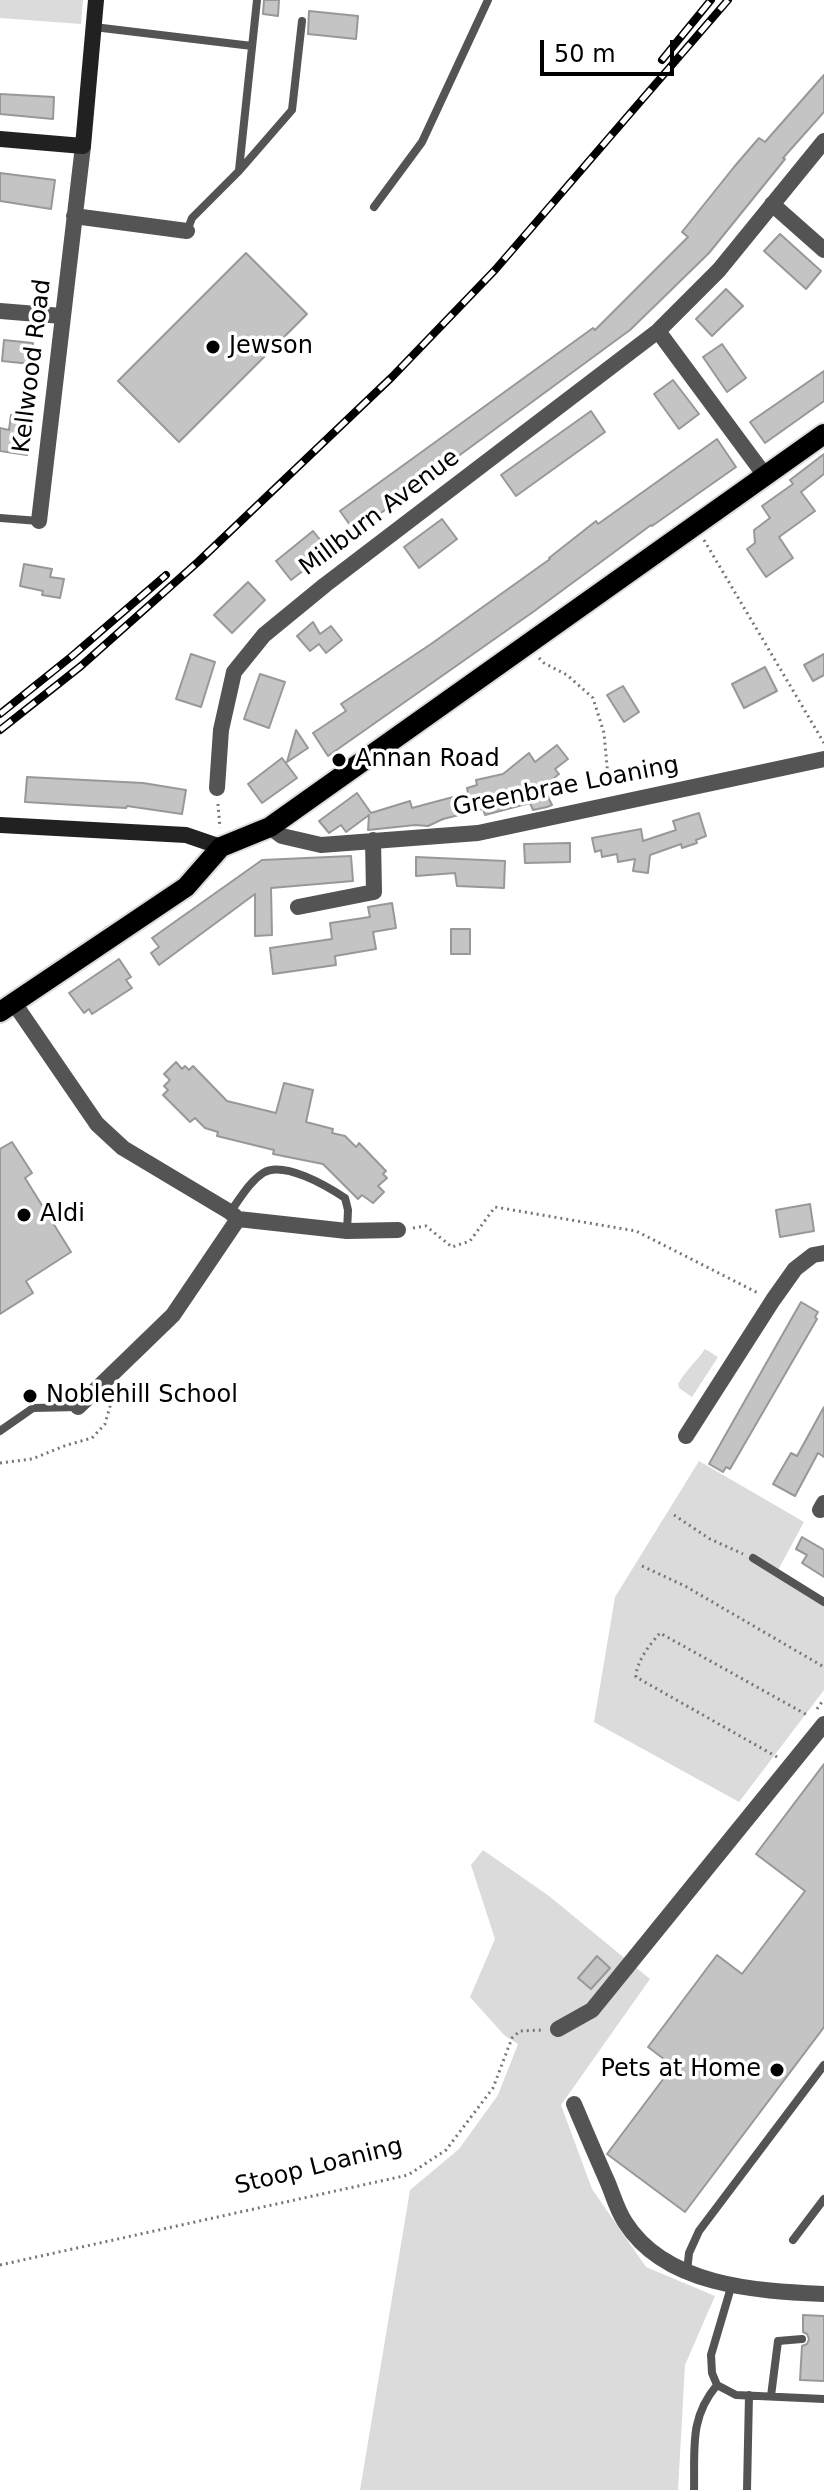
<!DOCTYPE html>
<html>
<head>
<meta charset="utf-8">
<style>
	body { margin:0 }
	#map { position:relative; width:824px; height:2490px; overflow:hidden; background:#fff; font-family:"DejaVu Sans",sans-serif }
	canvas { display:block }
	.scale { position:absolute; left:540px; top:40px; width:134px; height:36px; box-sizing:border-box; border:4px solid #000; border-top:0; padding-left:10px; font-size:24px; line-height:28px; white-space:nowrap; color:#000; -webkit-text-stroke:6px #fff; paint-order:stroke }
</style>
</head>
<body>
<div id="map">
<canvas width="824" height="2490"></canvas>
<div class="scale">50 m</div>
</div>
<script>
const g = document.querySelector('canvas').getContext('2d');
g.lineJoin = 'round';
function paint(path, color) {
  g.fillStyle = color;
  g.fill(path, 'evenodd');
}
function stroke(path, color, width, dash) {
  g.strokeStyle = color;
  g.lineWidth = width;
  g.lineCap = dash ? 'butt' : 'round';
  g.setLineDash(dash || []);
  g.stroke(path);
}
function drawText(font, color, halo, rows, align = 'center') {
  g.font = font + ' "DejaVu Sans",sans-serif';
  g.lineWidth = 7;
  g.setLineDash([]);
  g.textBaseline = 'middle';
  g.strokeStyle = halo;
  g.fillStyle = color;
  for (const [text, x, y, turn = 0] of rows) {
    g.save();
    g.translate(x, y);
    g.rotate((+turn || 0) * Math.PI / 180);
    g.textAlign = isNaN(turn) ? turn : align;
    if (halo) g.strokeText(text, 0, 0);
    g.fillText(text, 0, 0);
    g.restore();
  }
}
paint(new Path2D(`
	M0,0H83L81,24L0,18Z
	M705,1349L718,1357L692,1397L679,1388L678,1384C686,1370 696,1362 705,1349Z
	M699,1461L804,1522L777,1572L824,1598V1690L739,1802L594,1722L615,1597Z
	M483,1850L549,1896L650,1979L561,2105L592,2189L646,2267L715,2296L685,2365L678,2490H360L410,2190L459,2149L498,2095L518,2044L504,2035L470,1997L495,1939L471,1865Z`), '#dbdbdb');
const building = new Path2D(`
	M264,0H279L278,16L263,14Z
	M309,11L358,16L356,39L308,34Z
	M824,75V112L783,158L785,159L709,253L667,294L630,330L355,532L340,511L593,328L595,330L688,237L682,232L734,167L759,138L765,142Z
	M0,94L54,97L53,119L0,114Z
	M0,173L55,180L51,209L0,201Z
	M780,234L821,271L806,289L764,251Z
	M246,253L307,314L179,442L118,381Z
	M726,289L743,306L712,336L696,319Z
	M4,340L33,343L31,364L2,361Z
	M722,344L746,378L727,392L703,357Z
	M824,371V401L765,443L750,422Z
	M673,380L699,414L679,429L654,394Z
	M591,411L605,432L516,496L501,475Z
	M11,415L32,418L27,455L0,451V428L9,430Z
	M717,439L736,467L652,526L651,525L533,612L328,756L313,733L346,711L341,704L431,644L550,559L549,558L596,521L598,524Z
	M824,454V474L801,492L815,511L779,537L793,558L766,577L747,549L755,543L754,530L770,518L762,506L793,484L790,480Z
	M442,519L457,539L419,568L404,547Z
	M313,531L329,551L291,580L276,561Z
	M24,564L52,569L50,577L64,579L60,598L42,595L43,591L20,586Z
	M248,582L265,600L232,633L214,615Z
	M313,622L320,634L331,626L342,640L326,653L319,644L310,651L297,636Z
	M191,654L215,662L201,707L176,699Z
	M824,654V675L813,681L804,665Z
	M765,667L777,691L744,708L732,684Z
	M260,674L285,682L269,728L244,719Z
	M623,686L639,712L624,722L607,695Z
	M296,730L308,748L287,762Z
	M557,745L568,759L555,769L559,774L543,787L552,805L547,807L533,810L530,803L485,815L483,809L443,819L428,826L415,825L368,830L369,815L346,832L341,825L329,833L319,821L357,793L371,813L410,801L412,808L468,793L467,788L477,785L476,780L503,774L529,753L535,762Z
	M282,758L297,778L262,803L248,784Z
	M27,777L143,783L186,790L182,814L127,806L126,808L25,802Z
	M699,813L706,836L696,840L697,843L682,848L681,844L650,855L648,873L633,871L635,859L618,862L617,854L602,857L601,850L595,852L592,838L641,829L643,841L676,830L673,821Z
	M570,843V862L525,863L524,844Z
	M351,856L353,881L271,888L272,935L255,936V894L159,965L151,953L159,947L152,938L262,860Z
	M416,857L505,861L504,888L457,886L455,873L416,876Z
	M392,903L396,928L373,932L376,949L335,956L336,965L273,974L270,948L332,939L330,923L370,917L368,907Z
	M451,929H470V954H451Z
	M119,959L131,977L126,980L132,988L92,1014L89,1009L84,1013L69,993Z
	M176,1062L182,1069L185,1066L189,1070L193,1066L227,1101L276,1113L284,1083L313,1090L306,1122L333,1129L332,1133L345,1136L356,1147L359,1143L386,1171L383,1174L387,1178L378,1186L384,1192L373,1203L362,1195L358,1199L323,1164L273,1154L274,1150L217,1136L218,1132L205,1128L195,1118L190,1122L163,1095L168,1090L164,1086L170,1080L164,1074Z
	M12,1142L32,1173L25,1178L71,1252L26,1281L33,1293L0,1314V1149Z
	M810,1204L814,1231L780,1237L776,1210Z
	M801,1302L818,1312L815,1317L817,1319L730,1469L726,1467L723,1472L709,1464Z
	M824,1407V1457L818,1453L795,1496L773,1484L791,1453L797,1456Z
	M802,1537L824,1550V1577L802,1563L807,1555L796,1549Z
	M824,1764V2027L685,2212L607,2154L673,2066L648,2047L717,1955L742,1974L805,1891L756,1854Z
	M597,1956L610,1968L591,1989L578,1978Z
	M803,2315L824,2316V2381L800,2380L802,2346L807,2344L809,2339L807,2334L803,2332Z`);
paint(building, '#c4c4c4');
stroke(building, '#989898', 2);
const primary = new Path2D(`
	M0,1012L186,887L221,847L270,827L824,434`);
stroke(primary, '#dbdbdb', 24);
stroke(new Path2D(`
	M704,540L824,743
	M539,658L544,663L567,675L593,698L604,733L609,788
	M218,804L220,828
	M413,1228L426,1226L452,1247L470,1241L495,1207L636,1231L758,1293
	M0,1463L32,1459L67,1445L92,1438L105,1424L113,1396
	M674,1515L710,1539L743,1554
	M642,1566L685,1586L824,1667
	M817,1709L824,1699
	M777,1757L636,1677C636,1662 650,1644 660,1633L809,1716
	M0,2265L408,2175L446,2150L493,2088L512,2038L520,2031L542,2030`), '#767676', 3, [2, 4]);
stroke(new Path2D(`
	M94,27L252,46
	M239,170L257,0
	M374,207L422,142L488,0
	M187,231L192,218L239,171L292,110L302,21
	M0,518L39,521
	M230,1212C240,1199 249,1182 263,1173C283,1160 327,1186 345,1198L348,1210L347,1231
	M0,1431L33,1408L78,1407
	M753,1558L824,1602
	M793,2240L824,2199
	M687,2271L689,2253L699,2231L824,2065
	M732,2284L711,2355L712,2373L717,2385L736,2395L824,2399
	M771,2396L778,2341L802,2339
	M694,2490C695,2449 689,2418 717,2385
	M747,2490L749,2395`), '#545454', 8);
stroke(new Path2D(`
	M772,204L824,250
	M74,216L187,231
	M0,311L62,316
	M658,331L766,477
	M39,521L83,146
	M217,788L221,730L234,672L264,635L325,585L658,331L719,270L824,141
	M270,827L282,836L321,845L478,833L824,759
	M298,907L374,892L373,840
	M14,1003L97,1124L123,1148L230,1212L238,1219L347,1231L398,1230
	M78,1407L173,1315L238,1219
	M686,1436L773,1300L795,1269L813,1255L824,1253
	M820,1510L824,1503
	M558,2029L592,2010L824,1724
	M574,2104C585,2130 596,2156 608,2183C613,2195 617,2210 625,2222C665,2286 756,2291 824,2294`), '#545454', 16);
stroke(new Path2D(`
	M0,139L83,146L96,0
	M0,825L186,835L221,847`), '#212121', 16);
stroke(primary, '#000', 20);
const rail = new Path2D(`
	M662,60L711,0
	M0,714L72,656L166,575
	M0,730L81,666L199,561L392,377L495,270L728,0`);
stroke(rail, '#000', 8);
stroke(rail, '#fff', 5, [15]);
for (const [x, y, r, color] of [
	[213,347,8,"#000"],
	[339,760,8,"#000"],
	[24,1215,8,"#000"],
	[30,1396,8,"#000"],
	[777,2070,8,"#000"]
]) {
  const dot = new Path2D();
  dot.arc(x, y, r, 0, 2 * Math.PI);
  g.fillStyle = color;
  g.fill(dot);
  stroke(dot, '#fff', 3);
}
drawText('24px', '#000', '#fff', [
	["Jewson",229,347],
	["Annan Road",355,760],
	["Aldi",40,1215],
	["Noblehill School",46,1396],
	["Pets at Home",761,2070,"right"]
], 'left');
drawText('24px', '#000', '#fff', [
	["Kellwood Road",33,366,-83],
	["Millburn Avenue",380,513,-37],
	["Greenbrae Loaning",566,787,-11],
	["Stoop Loaning",319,2167,-14]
]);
</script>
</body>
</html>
